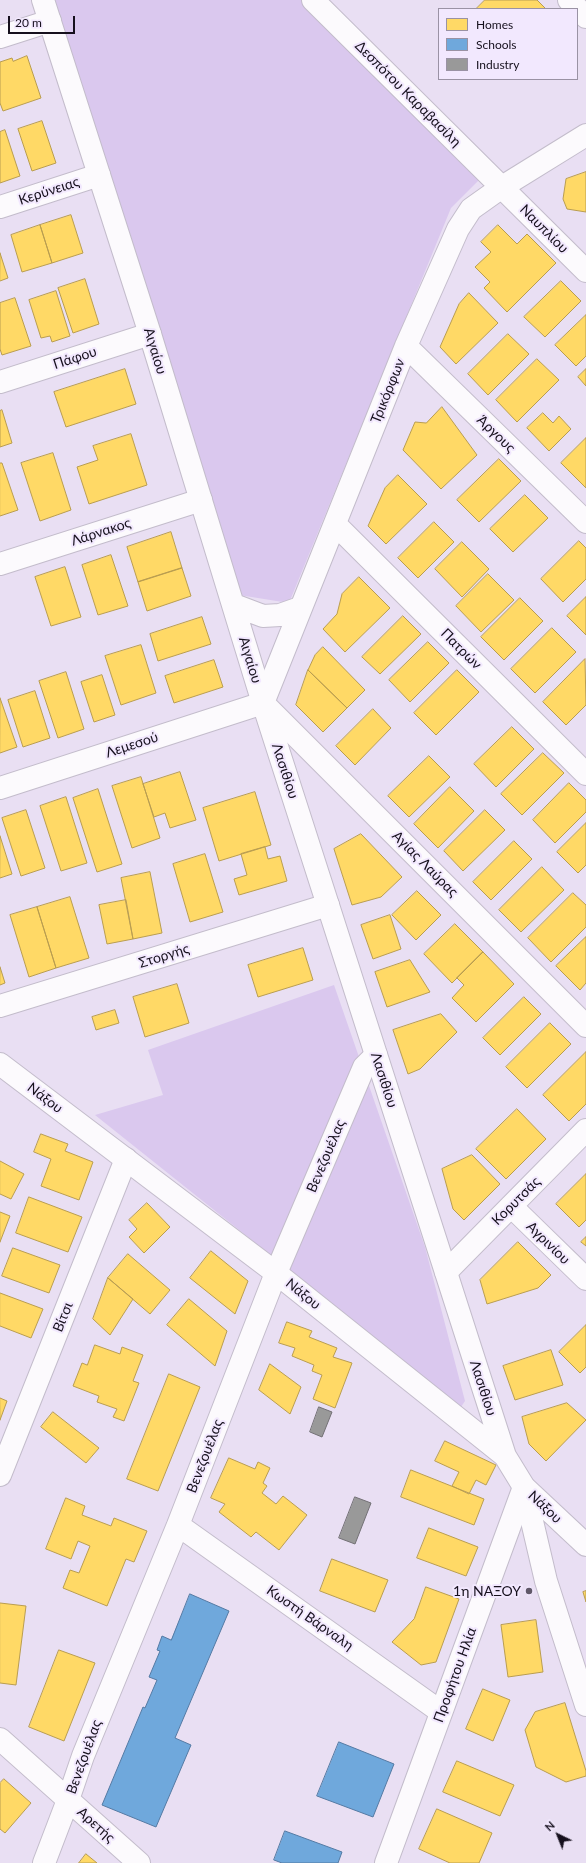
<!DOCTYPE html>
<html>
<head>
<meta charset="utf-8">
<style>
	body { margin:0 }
	#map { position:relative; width:586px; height:1863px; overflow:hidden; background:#e9dff3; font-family:Lato,sans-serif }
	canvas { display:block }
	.legend { position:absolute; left:438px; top:8px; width:140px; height:72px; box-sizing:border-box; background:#f2e8fe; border:1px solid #9a92a4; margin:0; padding:5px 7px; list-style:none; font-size:12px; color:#16101d }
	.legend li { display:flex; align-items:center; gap:8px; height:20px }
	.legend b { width:20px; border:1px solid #9a92a4 }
	.north { position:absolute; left:538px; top:1815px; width:40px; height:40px; -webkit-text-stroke:3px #f2e8fe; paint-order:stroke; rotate:317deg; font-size:11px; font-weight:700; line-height:16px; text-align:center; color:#16101d }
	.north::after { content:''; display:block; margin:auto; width:14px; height:18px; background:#16101d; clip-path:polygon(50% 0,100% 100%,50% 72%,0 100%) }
	.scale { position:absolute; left:8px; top:16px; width:67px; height:18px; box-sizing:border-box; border:2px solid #16101d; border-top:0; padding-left:5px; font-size:12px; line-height:14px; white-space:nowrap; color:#16101d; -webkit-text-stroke:3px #f2e8fe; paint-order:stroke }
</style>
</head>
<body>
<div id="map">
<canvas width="586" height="1863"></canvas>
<ul class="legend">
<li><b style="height:11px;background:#ffd966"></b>Homes</li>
<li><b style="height:11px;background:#6fa8dc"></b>Schools</li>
<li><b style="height:11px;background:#999"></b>Industry</li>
</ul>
<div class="north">N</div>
<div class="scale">20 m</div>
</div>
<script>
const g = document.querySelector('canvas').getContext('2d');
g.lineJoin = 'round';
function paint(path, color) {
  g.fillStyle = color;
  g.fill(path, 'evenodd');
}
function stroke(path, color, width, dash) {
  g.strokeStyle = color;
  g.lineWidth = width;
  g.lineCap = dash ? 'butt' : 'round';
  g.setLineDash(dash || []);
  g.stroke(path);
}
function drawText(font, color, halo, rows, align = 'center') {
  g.font = font + ' Lato,sans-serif';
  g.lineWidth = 4;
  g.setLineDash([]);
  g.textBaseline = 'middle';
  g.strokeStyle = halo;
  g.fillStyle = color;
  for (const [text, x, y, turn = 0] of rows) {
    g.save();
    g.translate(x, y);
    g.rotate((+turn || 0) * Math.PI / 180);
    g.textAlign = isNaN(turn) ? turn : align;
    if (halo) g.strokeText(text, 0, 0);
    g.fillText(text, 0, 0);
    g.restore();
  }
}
paint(new Path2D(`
	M50,0H302L480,179L451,208L289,603L239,595Z
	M334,985L425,1247L465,1401L461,1407L95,1115L163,1095L148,1050Z`), '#dac8ee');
const homes = new Path2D(`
	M485,0H537L546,9H476Z
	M27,56L41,98L3,111L0,103V62L12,58L13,61Z
	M42,121L56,163L32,171L18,129Z
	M5,130L20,176L0,183V132Z
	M586,172V212L567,209L563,199L566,179Z
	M71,215L83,253L52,263L40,225Z
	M40,225L52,263L22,272L11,235Z
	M498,225L517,244L527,234L556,263L507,312L484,288L490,282L475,267L491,252L481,242Z
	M0,253L8,278L0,281Z
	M85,279L99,324L73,333L58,288Z
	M561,281L581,301L545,337L524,317Z
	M56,291L70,336L52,342L50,336L41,338L29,300Z
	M469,293L498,323L456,364L440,347L459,304Z
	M15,298L31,346L2,355L0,349V303Z
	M586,315V356L576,366L555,345Z
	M508,334L529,354L488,395L468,374Z
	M537,359L559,380L517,422L496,400Z
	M125,369L136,404L66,427L54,392Z
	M586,369V386L578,377Z
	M442,407L477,455L441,489L403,450L415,422L426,423Z
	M2,410L12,443L0,447V411Z
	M543,413L553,423L559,416L571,429L549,451L527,428Z
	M131,434L147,485L89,504L77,467L98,460L93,446Z
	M586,438V488L561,463Z
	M53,453L71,510L40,521L21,463Z
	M499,459L521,481L479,522L457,500Z
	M0,463H2L18,510L0,516Z
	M398,475L427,504L386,544L368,526L385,488Z
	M525,495L548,518L513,552L490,529Z
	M434,522L454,542L418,578L398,558Z
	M171,532L182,568L138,582L127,547Z
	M579,541L586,548V579L563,602L541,579Z
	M462,542L489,569L462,597L435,569Z
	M111,555L128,606L98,615L82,565Z
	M65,567L81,617L51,626L35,577Z
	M182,568L191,596L147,611L138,582Z
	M488,574L514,600L481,632L456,606Z
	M359,577L390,608L345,652L323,629L337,614L342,594Z
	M586,597V635L567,616Z
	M520,598L543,621L504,660L481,637Z
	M403,616L421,634L380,674L362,657Z
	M202,617L211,644L158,661L150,634Z
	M552,628L576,652L535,693L511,669Z
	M428,642L449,663L410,702L389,680Z
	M141,645L156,693L121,705L105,656Z
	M323,647L365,690L347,708L308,670L315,655Z
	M585,659L586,705L566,725L543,702Z
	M214,660L223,687L174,703L165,676Z
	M308,670L347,708L323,732L296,705Z
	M457,670L479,692L436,735L414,713Z
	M66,672L84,729L58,738L39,681Z
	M102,675L115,715L94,722L81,682Z
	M35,691L50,738L23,747L8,700Z
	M0,698L17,747L0,753Z
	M373,709L391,728L355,765L336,746Z
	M512,727L534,749L496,787L474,764Z
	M543,753L564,773L522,815L501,794Z
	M429,756L450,777L409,817L388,796Z
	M180,772L196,820L170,828L165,813L154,817L143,784Z
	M141,777L160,838L132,848L112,786Z
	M569,783L586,800V812L555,843L533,820Z
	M450,787L474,811L438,848L414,824Z
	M98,789L122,864L97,872L73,798Z
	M255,792L271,845L219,861L203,808Z
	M66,797L87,863L61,871L40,806Z
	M26,810L45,868L21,876L2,818Z
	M485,810L505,830L463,871L444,851Z
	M586,823V865L578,873L557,852Z
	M361,834L402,877L381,897L352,905L334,849Z
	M0,836L12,874L0,878Z
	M514,841L532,859L491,900L473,882Z
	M265,847L268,859L280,856L287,881L239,895L234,879L247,875L241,854Z
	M205,854L223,912L190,922L173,864Z
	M542,867L564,890L521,932L499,910Z
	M150,872L162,933L133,939L121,878Z
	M417,891L441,915L416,940L392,915Z
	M573,893L586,905V927L551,962L528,938Z
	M70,897L89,958L56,968L37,907Z
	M126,900L133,939L107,944L99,905Z
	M37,907L56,968L29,977L10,915Z
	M390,915L401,949L373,959L361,925Z
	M455,924L483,952L452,983L424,954Z
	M586,937V983L580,990L556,966Z
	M303,948L313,980L258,997L248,965Z
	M483,952L514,984L476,1022L452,998L464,985L457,978Z
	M410,960L430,992L387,1007L375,972Z
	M0,967L5,983L0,985Z
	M177,984L189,1023L145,1037L133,997Z
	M524,997L541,1014L500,1055L483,1038Z
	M115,1010L119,1023L96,1030L92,1017Z
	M441,1014L457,1032L420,1069L408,1074L393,1030Z
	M550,1023L571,1044L527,1088L506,1067Z
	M586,1052V1104L569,1121L543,1095Z
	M517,1109L546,1139L506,1179L476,1149Z
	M41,1134L68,1144L65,1151L93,1162L79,1200L41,1186L51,1159L34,1152Z
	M472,1155L500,1184L464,1220L453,1209L442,1169Z
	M0,1161L24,1174L11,1199L0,1194Z
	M586,1174V1220L579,1227L556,1204Z
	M29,1197L82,1217L68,1252L16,1233Z
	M147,1203L170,1227L144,1253L129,1237L137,1229L129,1220Z
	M0,1212L10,1216L0,1242Z
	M586,1237V1246L581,1242Z
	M518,1242L551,1275L538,1288L487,1304L480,1280Z
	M13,1248L60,1265L49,1293L2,1276Z
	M211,1251L248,1281L235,1314L190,1278Z
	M128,1254L170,1290L150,1314L108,1278Z
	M108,1278L133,1299L110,1335L93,1319Z
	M0,1293L43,1309L31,1338L0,1326Z
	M189,1299L227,1331L215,1366L167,1325Z
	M287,1322L312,1331L309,1337L337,1348L333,1357L352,1363L335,1408L313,1399L322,1375L312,1371L314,1365L292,1356L295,1348L279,1343Z
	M586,1325V1367L580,1373L559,1352Z
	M95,1345L120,1354L122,1347L143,1355L133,1381L139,1383L124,1421L113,1417L117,1409L97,1402L99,1396L73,1386L82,1363L87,1365Z
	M551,1350L563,1385L515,1400L503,1366Z
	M270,1364L301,1387L290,1414L259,1390Z
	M169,1374L200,1387L158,1491L127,1479Z
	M0,1398L7,1401L0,1420Z
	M567,1403L586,1420L546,1461L529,1444L522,1417Z
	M53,1412L99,1448L86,1463L41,1427Z
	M445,1441L496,1465L486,1485L476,1480L469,1494L452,1486L459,1472L435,1461Z
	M229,1458L255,1469L258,1462L270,1468L263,1483L267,1486L262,1493L276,1504L283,1496L307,1515L279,1550L256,1532L251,1537L219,1512L225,1504L211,1498Z
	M411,1470L484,1499L474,1525L401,1497Z
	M66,1498L85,1506L82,1515L111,1526L114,1518L147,1531L134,1562L126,1559L107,1606L63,1588L70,1570L79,1573L90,1546L78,1541L71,1559L46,1549Z
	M429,1528L478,1547L466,1576L417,1558Z
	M332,1559L388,1580L375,1612L320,1591Z
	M426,1587L459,1599L436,1662L421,1665L392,1642L414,1619Z
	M586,1591V1602L583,1592Z
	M0,1603L26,1606L16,1685L0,1683Z
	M536,1620L543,1672L508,1677L501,1625Z
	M59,1650L95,1663L64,1741L29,1727Z
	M483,1689L510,1700L493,1741L466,1729Z
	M565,1703L586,1771V1776L566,1782L536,1767L525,1730L535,1712Z
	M457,1761L514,1785L500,1816L443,1792Z
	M4,1779L31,1803L5,1833L0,1829V1783Z
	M437,1809L492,1833L479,1863H450L419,1849Z
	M86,1854L97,1863H79Z`);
paint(homes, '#ffd966');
stroke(homes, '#b99d50', 1);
const schools = new Path2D(`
	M190,1594L229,1611L175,1738L191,1745L156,1827L102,1805L143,1707L145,1708L157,1680L149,1677L160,1651L157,1650L162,1636L171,1640Z
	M339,1742L394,1764L373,1817L317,1796Z
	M285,1831L342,1852L338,1863H282L274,1860Z`);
paint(schools, '#6fa8dc');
stroke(schools, '#547aa3', 1);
const industry = new Path2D(`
	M319,1407L332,1412L322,1437L310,1432Z
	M355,1497L371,1503L355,1544L339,1538Z`);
paint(industry, '#999');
stroke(industry, '#727074', 1);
const minor = new Path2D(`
	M313,0L586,271
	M569,0L586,17
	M0,37L50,21
	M0,207L99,175
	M406,346L586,522
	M0,382L150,334
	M335,524L586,774
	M0,564L201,500
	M263,703L406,346L458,229L471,209L502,187L586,135
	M263,703L586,1026
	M0,788L263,703
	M0,1006L328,905
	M511,1206L586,1279
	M446,1272L586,1130
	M0,1475L126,1159
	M178,1525L441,1712
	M0,1739L139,1863
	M44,1863L68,1800L83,1756L178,1525L276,1273L364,1067L376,1055
	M386,1863L524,1487`);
const tertiary = new Path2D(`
	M43,0L150,334L263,703L505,1456
	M234,605L263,616L280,615L300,608
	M0,1064L276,1273L505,1456L524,1487L586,1545
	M524,1487L546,1581L586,1705`);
stroke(minor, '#c3bccb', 24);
stroke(tertiary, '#c3bccb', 24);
stroke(minor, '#fcfafd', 22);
stroke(tertiary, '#fcfafd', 22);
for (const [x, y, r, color] of [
	[529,1591,4,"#605868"]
]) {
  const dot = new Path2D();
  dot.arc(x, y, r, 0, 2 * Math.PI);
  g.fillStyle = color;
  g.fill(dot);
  stroke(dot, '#f2e8fe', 1.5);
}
drawText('14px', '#16101d', '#f2e8fe', [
	["Δεσπότου Καραβασίλη",408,94,45],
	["Κερύνειας",49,191,-18],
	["Ναυπλίου",544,229,45],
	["Αιγαίου",155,351,73],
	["Πάφου",75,358,-18],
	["Τρικόρφων",388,391,-68],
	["Άργους",496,434,44],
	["Λάρνακος",101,532,-18],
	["Πατρών",461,649,45],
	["Αιγαίου",250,660,73],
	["Λεμεσού",132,745,-18],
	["Λασιθίου",285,771,72],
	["Αγίας Λαύρας",425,864,45],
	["Στοργής",164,956,-17],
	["Λασιθίου",384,1080,72],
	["Νάξου",45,1098,37],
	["Βενεζουέλας",326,1156,-67],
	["Κορυτσάς",516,1201,-45],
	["Αγρινίου",548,1243,44],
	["Νάξου",303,1294,39],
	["Βίτσι",63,1317,-68],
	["Λασιθίου",483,1388,72],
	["Βενεζουέλας",205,1456,-69],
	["Νάξου",545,1507,43],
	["Κωστή Βάρναλη",310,1618,35],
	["Προφήτου Ηλία",455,1675,-70],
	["Βενεζουέλας",84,1757,-70],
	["Αρετής",96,1825,42]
]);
drawText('14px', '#16101d', '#f2e8fe', [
	["1η ΝΑΞΟΥ",521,1591]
], 'right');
</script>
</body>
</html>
